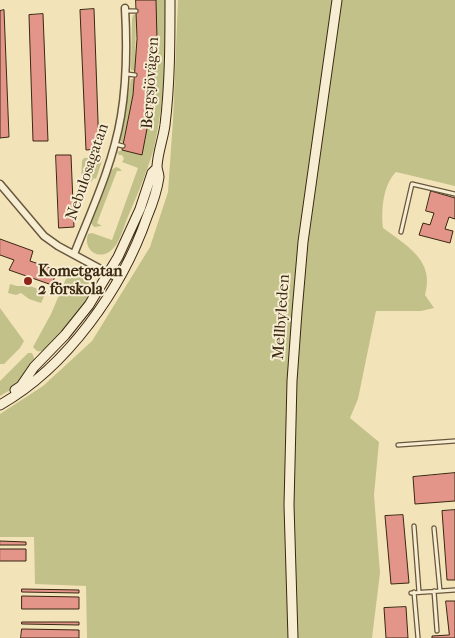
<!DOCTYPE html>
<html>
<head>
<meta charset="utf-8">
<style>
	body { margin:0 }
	canvas { display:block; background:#f2e3b9 }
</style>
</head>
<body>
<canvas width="455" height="638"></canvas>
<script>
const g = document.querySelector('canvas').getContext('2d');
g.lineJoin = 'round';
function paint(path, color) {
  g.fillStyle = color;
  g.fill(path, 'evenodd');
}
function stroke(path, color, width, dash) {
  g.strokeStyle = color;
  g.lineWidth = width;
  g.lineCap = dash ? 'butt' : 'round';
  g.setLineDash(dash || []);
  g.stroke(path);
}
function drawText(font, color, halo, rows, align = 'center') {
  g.font = font + ' "IM FELL French Canon",serif';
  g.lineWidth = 4;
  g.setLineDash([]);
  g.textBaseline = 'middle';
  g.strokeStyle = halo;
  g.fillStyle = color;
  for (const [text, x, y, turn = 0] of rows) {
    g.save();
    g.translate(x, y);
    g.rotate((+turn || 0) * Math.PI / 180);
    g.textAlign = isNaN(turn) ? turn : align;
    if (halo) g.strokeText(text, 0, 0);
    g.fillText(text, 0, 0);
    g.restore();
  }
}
paint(new Path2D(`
	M156,0H165C167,49 165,100 154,148C147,172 137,196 127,219C123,229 119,246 109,252C96,260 83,248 88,234L92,233L112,240L138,168L122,162L124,159L122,155H119L117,152L122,150L142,154L153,97L157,39Z
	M178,0H455V186L396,172C383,185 381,210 383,228C407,246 435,260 425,295L434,308L421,311H376L358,399L350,418L379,442L374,495L380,573L372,638H87L86,586L35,584L34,537H0V414L43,386L92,341L150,247L168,192L173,120Z
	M136,14L135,71L131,70L132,19L133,15Z
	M131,79H134L133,95L123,143L120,140Z
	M101,157L103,158L96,179L94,178L91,182L81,183L82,161L84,158Z
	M116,167L119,168L122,171H117L97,223L102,226L94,227L91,223L110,171Z
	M71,267C78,267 83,270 88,275C91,279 93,284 92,289C90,300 54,345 44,350C42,352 39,351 37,351L33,347L51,314Z
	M10,284L17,286H30L46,292L41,303L29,299L21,293L16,295L8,293Z
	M0,308L24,341L20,348L4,364H0Z
	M28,353H32L35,360L17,386L0,396V381Z`), '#c3c18a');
const building = new Path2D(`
	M136,0H156L157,39L153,97L142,155L122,150L133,95L137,39Z
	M94,9L99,149L86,150L80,10Z
	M4,10L9,137L0,138V11Z
	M43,14L48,141H33L29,15Z
	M56,155H71L74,227L59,228Z
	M431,191L455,198V219L449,217L445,229L453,231L450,243L419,235L423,223L430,225L434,213L426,211Z
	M0,239L33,251L30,261L57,270L52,285L9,270L14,260L0,255Z
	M455,473V501L415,504L413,477Z
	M455,510V580H447L442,511Z
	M403,515L409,583L391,584L385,516Z
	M0,541L26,542V545H0Z
	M0,549H26V561H0Z
	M22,589L79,590V593L22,592Z
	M22,596L79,597V609H22Z
	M446,601H455V638H432V636L449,635Z
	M406,607L408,638H386L384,608Z
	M22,622H79V625L22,624Z
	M22,629L79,630V638H21Z`);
paint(building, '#e39589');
stroke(building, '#3a2812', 1);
const lane = new Path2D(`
	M126,11H136
	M127,74L135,75
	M115,144L123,146
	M401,232L412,184L455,194
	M398,445L455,441
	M414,526L419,592
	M434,528L440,591
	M434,591L437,631
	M414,592L418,638
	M411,593L455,590`);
const street = new Path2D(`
	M0,184L44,236L58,246L119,279
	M74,254C92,209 113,164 121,116C127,80 127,44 125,8`);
const secondary = new Path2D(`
	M15,390L21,386L34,367L65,335L89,305L118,257L140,209L152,173L157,168
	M0,405C67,367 122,289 147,217C152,205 157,191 159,177C159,174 157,170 157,166C158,152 163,139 165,125C170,83 170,42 170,0
	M293,638L289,505L292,381L297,312L303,242L337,0`);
stroke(lane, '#68573c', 5.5);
stroke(street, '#68573c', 9);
stroke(secondary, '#3a2812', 11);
stroke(lane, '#f7edd2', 3);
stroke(street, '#f7edd2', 6);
stroke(secondary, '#f7edd2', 9);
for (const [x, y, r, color] of [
	[28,281,5,"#8f2418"]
]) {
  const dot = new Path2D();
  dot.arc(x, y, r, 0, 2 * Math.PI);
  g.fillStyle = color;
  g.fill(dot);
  stroke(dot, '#f7edd2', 2);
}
drawText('16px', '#3a2812', '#f7edd2', [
	["Bergsjövägen",151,83,-86],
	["Nebulosagatan",88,172,-71],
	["Mellbyleden",282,317,-86]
]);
drawText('bold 16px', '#3a2812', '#f7edd2', [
	["Kometgatan",38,272],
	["2 förskola",38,290]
], 'left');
</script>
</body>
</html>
